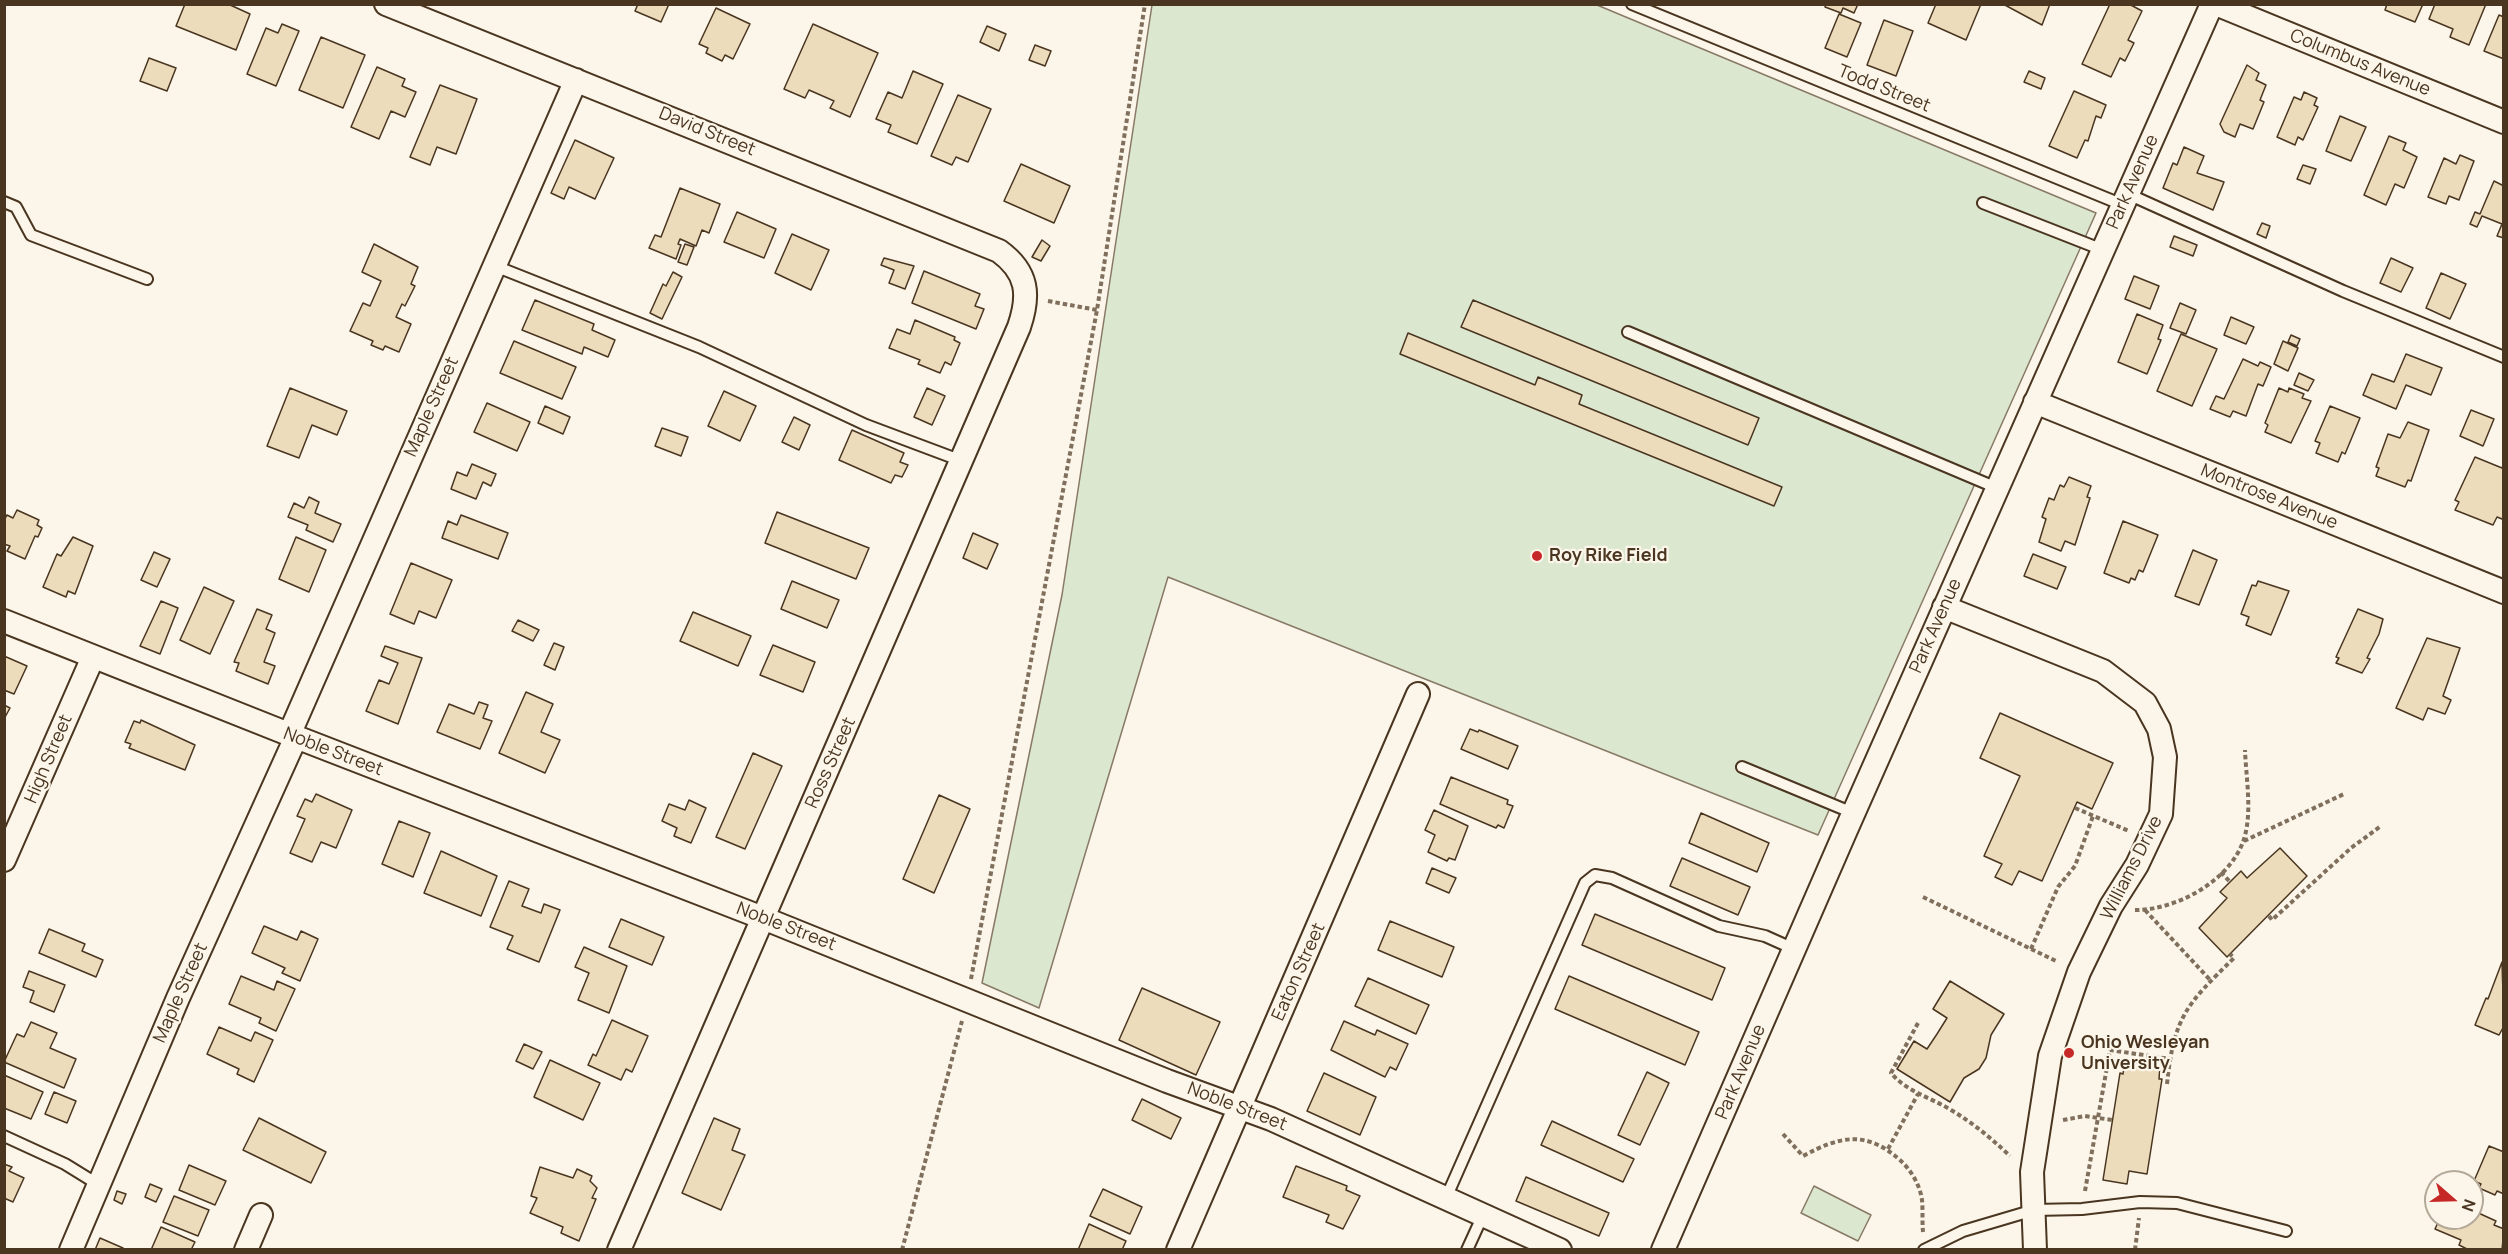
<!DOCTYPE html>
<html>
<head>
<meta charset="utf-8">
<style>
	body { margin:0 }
	#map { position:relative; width:2508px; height:1254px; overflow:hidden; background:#fbf6e9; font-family:Manrope,sans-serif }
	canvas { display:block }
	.frame { position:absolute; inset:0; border:6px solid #4a3520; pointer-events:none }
	.north { position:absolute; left:2424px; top:1170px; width:60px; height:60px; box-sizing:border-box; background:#fbf6e9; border:2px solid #b4a999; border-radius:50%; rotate:110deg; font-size:16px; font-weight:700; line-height:24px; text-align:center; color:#4a3520 }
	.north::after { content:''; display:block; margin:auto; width:21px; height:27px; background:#c62828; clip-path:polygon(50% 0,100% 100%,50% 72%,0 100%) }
</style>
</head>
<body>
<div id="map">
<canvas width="2508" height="1254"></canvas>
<div class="frame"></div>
<div class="north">N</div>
</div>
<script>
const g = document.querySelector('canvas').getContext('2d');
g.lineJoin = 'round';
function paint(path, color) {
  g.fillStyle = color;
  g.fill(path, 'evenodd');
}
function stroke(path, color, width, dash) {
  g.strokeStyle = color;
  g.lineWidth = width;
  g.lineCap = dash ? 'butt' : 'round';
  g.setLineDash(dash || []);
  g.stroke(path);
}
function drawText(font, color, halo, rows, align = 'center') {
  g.font = font + ' Manrope,sans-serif';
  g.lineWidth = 4.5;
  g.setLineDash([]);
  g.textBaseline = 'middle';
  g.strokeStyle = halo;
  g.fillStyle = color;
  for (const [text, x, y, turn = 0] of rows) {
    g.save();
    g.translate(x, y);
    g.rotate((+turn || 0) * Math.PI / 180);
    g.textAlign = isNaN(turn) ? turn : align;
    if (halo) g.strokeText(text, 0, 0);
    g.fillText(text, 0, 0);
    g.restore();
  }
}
const green = new Path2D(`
	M1152,5H1597L2096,213L1818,835L1168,577L1039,1008L982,983L1062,595Z
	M1814,1186L1871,1215L1858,1241L1801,1213Z`);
paint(green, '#dce7d0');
stroke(green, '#887966', 1.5);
const building = new Path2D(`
	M185,4H228L250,14L236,50L176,26Z
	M638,4H669L661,22L635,11Z
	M1826,4H1858L1854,13L1843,8L1841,13L1825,7Z
	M1936,4H1981L1966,40L1928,23Z
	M2003,4H2050L2042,25Z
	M2110,4H2129L2142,11L2128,40L2134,43L2125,61L2120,58L2111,77L2082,64Z
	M2387,4H2423L2415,22L2385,10Z
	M2435,4H2486L2469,45L2450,37L2453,29L2429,19Z
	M716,8L750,24L733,59L725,55L722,61L706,53L708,48L699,44Z
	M1839,14L1861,23L1847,57L1825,48Z
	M2499,15L2504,17V59L2484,51Z
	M1884,20L1913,31L1896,76L1867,65Z
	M282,24L299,31L276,86L247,74L266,28L278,33Z
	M813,24L878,53L850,117L830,108L834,101L809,90L805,98L784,89Z
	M987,26L1006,34L999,51L980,42Z
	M321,37L365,55L343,108L299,90Z
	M1035,45L1051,51L1045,66L1029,60Z
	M149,58L176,68L167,91L140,81Z
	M2247,65L2259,73L2256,80L2266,85L2260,100L2264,102L2253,129L2240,124L2235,137L2224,132L2220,124Z
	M377,67L405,79L402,86L416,92L405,117L391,111L379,139L351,127Z
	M913,71L943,84L917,144L888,132L891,125L876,119L888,92L902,98Z
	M2029,71L2045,78L2041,89L2024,82Z
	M440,85L477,99L456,154L437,147L430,165L410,157Z
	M2074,91L2106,105L2101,118L2096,116L2088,141L2085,140L2077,158L2049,146Z
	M2304,92L2317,98L2314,105L2318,107L2303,140L2298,137L2295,145L2277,137L2294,97L2301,100Z
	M958,95L991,109L968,162L956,157L952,165L931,156Z
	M2340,116L2366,127L2351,161L2326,151Z
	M2389,136L2406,143L2403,150L2417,157L2404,188L2395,184L2386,205L2364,195Z
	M575,140L614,158L595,199L569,187L564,199L551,193Z
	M2184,147L2204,156L2197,173L2224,182L2213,210L2163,188L2173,163L2177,165Z
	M2460,155L2474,161L2459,200L2449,196L2446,204L2428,197L2444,158L2456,164Z
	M1021,164L1070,186L1054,223L1004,201Z
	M2303,165L2316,169L2310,184L2297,179Z
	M2494,181L2504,186V238L2497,236L2502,224L2482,216L2477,227L2470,224L2475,212L2480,214Z
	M680,188L720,204L709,233L702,230L696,246L680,239L678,244L681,245L676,259L649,248L655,235L661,237Z
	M737,212L776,229L764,258L724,242Z
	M2262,223L2270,226L2266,238L2257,234Z
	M792,234L829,250L811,290L775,273Z
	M2174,236L2197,245L2193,256L2170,247Z
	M1042,240L1050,246L1041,261L1032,257Z
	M374,244L418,267L411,284L415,286L405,306L402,304L396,317L411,324L399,352L385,346L383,350L371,345L373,341L350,331L363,303L370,306L381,281L362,272Z
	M685,244L694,247L687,265L678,262Z
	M884,258L914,266L905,289L889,283L894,270L881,265Z
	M2391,258L2413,268L2401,292L2380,283Z
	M924,271L980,294L975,306L984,309L976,329L912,303Z
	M673,272L682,277L662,319L650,313L663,284L666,286Z
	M2441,273L2466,284L2450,319L2426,308Z
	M2134,276L2159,286L2150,309L2125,299Z
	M535,300L594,324L592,330L615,340L608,357L584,347L582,354L522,330Z
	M1473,300L1759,418L1748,445L1461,327Z
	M2180,303L2196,310L2186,334L2170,328Z
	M2137,314L2163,325L2158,339L2161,340L2147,374L2118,362Z
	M2231,317L2254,327L2246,344L2224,335Z
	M915,320L955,337L954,340L960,343L951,365L945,362L940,373L918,364L920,360L889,348L897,329L910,334Z
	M1408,333L1535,385L1538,377L1582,395L1579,404L1782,487L1774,506L1400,354Z
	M2181,334L2217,349L2192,406L2157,391Z
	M2291,335L2300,339L2297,346L2288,342Z
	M514,341L576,367L562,399L500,373Z
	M2283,341L2298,348L2288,371L2274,364Z
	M2406,354L2442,368L2431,395L2406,385L2396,409L2363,395L2372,374L2394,382Z
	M2243,359L2258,366L2260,362L2271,367L2263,386L2258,384L2246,416L2233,411L2230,417L2210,409L2216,396L2224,399Z
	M2299,373L2314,380L2308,391L2294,385Z
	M290,388L347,411L337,435L312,425L299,458L267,446Z
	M927,388L945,396L932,425L914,417Z
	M2279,388L2288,392L2289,388L2304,394L2302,398L2311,401L2291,443L2265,432L2268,425L2265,423Z
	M724,391L756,406L740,441L708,426Z
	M487,403L530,422L517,451L474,432Z
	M545,406L570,417L563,434L538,423Z
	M2330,406L2360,418L2345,454L2342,452L2338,462L2316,453L2320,443L2315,441Z
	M2471,410L2494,419L2483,446L2460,436Z
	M794,417L810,425L799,450L782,442Z
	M2408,422L2429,430L2411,481L2408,480L2405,487L2376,476L2379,468L2376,467L2388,434L2400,438Z
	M662,428L688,437L681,456L655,446Z
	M852,430L904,453L900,462L908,465L902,477L895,475L891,483L839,460Z
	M2475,457L2502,468L2504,463V516L2502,519L2497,517L2493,525L2455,510L2459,502L2455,500Z
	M472,464L496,474L491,486L483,482L476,499L451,489L457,472L467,476Z
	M2069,477L2091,486L2087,497L2090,498L2075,545L2065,541L2061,551L2039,542L2046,519L2042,517L2049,498L2054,500L2060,485L2064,487Z
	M309,497L319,502L315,513L341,524L333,542L306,530L308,525L288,517L294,503L304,508Z
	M17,510L39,520L37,525L42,528L38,537L35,536L25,559L7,551L10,546L4,544V520L7,515L13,518Z
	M777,512L869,548L856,579L765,543Z
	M461,515L508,533L498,559L442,538L448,521L457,525Z
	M2123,521L2158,535L2143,572L2139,570L2135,580L2131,578L2129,583L2104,573Z
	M973,533L998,544L987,569L963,558Z
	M73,537L93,546L75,594L68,591L66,597L43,587L57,554L61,556Z
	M296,537L326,550L309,592L279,579Z
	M2193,550L2217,560L2199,605L2175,596Z
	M154,552L170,559L157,587L141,580Z
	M2033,554L2066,567L2057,589L2024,576Z
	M411,563L452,580L436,618L419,611L414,624L390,614Z
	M792,581L839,600L827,628L781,609Z
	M2258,581L2289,591L2271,635L2246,625L2249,617L2241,614L2252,585L2256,586Z
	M204,587L234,601L210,654L180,640Z
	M161,601L178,608L160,654L140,646Z
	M257,609L272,615L266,629L275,633L264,662L275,666L268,684L236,671L239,663L234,662Z
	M2358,609L2383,619L2379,634L2367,658L2370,659L2362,673L2336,663L2339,658L2336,657Z
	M693,612L751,636L738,666L680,641Z
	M518,620L539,630L533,641L512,631Z
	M2427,638L2460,648L2443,696L2451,700L2445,714L2428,708L2423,720L2396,708Z
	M554,643L564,647L555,670L544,665Z
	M773,645L815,662L803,692L760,675Z
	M385,646L422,658L398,724L366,711L379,680L389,684L398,663L381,656Z
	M4,656L27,666L14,694L4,690Z
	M526,692L553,704L541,732L560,740L545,773L499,753Z
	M479,702L488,705L483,718L492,721L480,749L437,732L449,704L474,714Z
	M4,705L10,708L4,719Z
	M2000,713L2113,763L2092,809L2077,802L2042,881L2019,871L2012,885L1995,877L2002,864L1984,856L2020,776L1980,758Z
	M141,720L195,745L185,770L129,748L131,744L125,742L134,721L140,723Z
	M1470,729L1478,732L1479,730L1518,746L1508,769L1461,749Z
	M753,753L782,766L745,849L716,837Z
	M1451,777L1508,800L1507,804L1513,806L1504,828L1498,825L1496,828L1440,804Z
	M316,794L352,810L336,848L321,842L312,862L290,853L305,819L297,816L305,799L312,802Z
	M939,795L970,809L934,893L903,879Z
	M689,800L706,808L691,843L674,836L677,828L662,821L669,804L685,810Z
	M1434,810L1468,826L1455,860L1449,858L1447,861L1428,852L1435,835L1425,830Z
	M1701,813L1769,843L1757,872L1689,843Z
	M399,821L430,833L413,877L382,864Z
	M2280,848L2307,876L2227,957L2199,928L2227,898L2220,892L2241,871L2247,878Z
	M441,851L497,876L481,916L424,893Z
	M1682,858L1750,887L1738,915L1670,886Z
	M1432,868L1456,878L1449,893L1426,883Z
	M509,881L529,889L522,906L541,913L544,904L560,910L539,962L507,949L513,936L490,927Z
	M1595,914L1725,968L1712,1000L1582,945Z
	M621,919L664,937L652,965L609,947Z
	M1390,921L1454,947L1442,977L1378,950Z
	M264,926L297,940L301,931L318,939L300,981L282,973L285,968L252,953Z
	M49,929L85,944L82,951L103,960L96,977L39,953Z
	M584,947L627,966L609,1013L578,1000L589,973L575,967Z
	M2502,962L2504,1026L2499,1035L2475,1025L2486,998L2488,999Z
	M29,971L65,985L54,1012L30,1002L34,991L23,987Z
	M241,976L274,990L277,981L295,989L276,1031L259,1023L261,1018L229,1004Z
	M1569,976L1699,1032L1685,1065L1555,1009Z
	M1368,978L1429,1005L1416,1034L1355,1006Z
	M1950,981L2004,1014L1991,1035L1986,1058L1979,1069L1964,1078L1950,1102L1897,1069L1914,1041L1927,1049L1937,1034L1947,1018L1933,1009Z
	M1142,988L1220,1022L1196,1075L1119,1040Z
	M612,1020L648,1036L632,1072L626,1069L621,1080L588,1065L593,1054L596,1056Z
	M1344,1021L1375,1035L1377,1030L1408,1044L1396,1070L1390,1067L1385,1077L1331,1050Z
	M31,1022L57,1033L50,1048L76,1059L64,1088L4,1062L17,1034L24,1037Z
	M219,1027L251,1041L255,1032L273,1040L254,1082L237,1074L239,1069L207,1054Z
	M524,1044L542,1052L533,1069L516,1061Z
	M550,1060L600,1083L583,1120L534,1097Z
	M2125,1061L2160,1066L2159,1079H2162L2147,1174L2129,1171L2127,1184L2103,1180L2120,1073L2123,1074Z
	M1647,1072L1669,1083L1640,1145L1618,1135Z
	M1324,1073L1376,1097L1360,1135L1307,1111Z
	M4,1075L43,1092L31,1119L4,1108Z
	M54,1092L76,1101L67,1123L45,1114Z
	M1142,1099L1181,1118L1171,1139L1132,1120Z
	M259,1118L326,1152L311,1183L243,1150Z
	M714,1118L740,1129L732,1150L745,1155L721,1210L682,1193Z
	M1552,1121L1634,1159L1623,1182L1541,1145Z
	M2489,1146L2504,1152V1194L2497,1191L2495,1195L2479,1188L2481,1184L2474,1181Z
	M4,1164L12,1167L9,1171L24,1178L13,1202L4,1198Z
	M189,1165L226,1181L215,1205L179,1190Z
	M1296,1166L1347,1186L1346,1190L1360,1196L1343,1229L1326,1222L1329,1215L1283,1197Z
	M540,1167L573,1178L577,1169L592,1176L590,1181L597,1188L592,1198L596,1199L579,1241L561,1233L563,1227L530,1213L537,1198L531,1196Z
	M1526,1177L1609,1213L1599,1236L1516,1201Z
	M150,1184L162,1189L156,1202L145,1197Z
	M1103,1189L1142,1207L1130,1234L1090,1216Z
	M117,1191L126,1194L122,1204L114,1200Z
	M174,1196L209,1210L198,1236L163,1222Z
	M2474,1211L2496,1221L2494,1225L2504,1229L2502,1250H2469L2459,1245L2461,1240L2435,1229L2440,1218L2470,1220Z
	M1089,1224L1126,1241L1122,1250H1078Z
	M161,1227L195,1242L191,1250H151Z
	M100,1238L123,1248L122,1250H95Z`);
paint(building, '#ecdcbc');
stroke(building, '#4a3520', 1.5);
const service = new Path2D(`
	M1632,4L2123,205
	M2128,194L2343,291L2504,357
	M4,202L16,207L31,235L147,279
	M1983,203L2103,250
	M495,266L699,347L866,425L962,461
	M1628,332L1997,488
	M1742,767L1853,813
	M4,1136L65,1164L99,1185
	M1446,1198L1585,883L1595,875L1612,878L1719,926L1765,936L1794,949
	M1467,1250L1483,1215
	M1924,1250L1963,1231L2034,1210L2082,1209L2140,1202L2177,1203L2286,1231`);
const minor = new Path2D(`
	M386,4L999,251C1028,272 1030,295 1019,327L619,1250
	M2216,4L2504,122
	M2035,402L2504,592
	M1944,607L2103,671L2145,703L2159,729L2165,757L2161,814L2137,865L2111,906L2079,972L2050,1056L2032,1172L2035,1250
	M4,621L296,737L763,918L1167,1081L1271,1119L1560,1250
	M289,735L576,80
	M4,860L93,657
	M71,1250L178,998L296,737
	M246,1250L261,1215
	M1178,1250L1418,694
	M1663,1250L1846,830L2212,4`);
stroke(service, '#4a3520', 14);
stroke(minor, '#4a3520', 26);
stroke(new Path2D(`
	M1048,301L1097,310
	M2075,808L2129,831
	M2244,841L2344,794
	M2221,872L2230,882
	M1923,897L2058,962
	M2135,910C2176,910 2228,882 2243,842C2253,814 2246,779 2245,750
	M2145,910L2211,981
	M2269,916L2272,920L2351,848L2381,826
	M2031,949L2058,887L2075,866L2093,816
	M971,979L1097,310L1145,4
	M1918,1023L1891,1073C1907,1092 1930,1097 1951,1110C1973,1123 1991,1138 2010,1156
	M2167,1084C2174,1016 2187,1004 2234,958L2230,954
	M2063,1120L2085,1116L2112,1120
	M1783,1134L1803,1156C1840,1136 1866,1130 1900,1160C1911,1170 1920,1185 1922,1200C1923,1210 1922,1221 1923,1232
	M1888,1149L1918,1094
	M2085,1191L2110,1050L2170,1059
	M902,1250L962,1021
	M2135,1250L2139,1218`), '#7f6f5c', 4, [4.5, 3]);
stroke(service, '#fbf6e9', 10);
stroke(minor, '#fbf6e9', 22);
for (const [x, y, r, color] of [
	[1537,556,6,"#c62828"],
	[2069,1053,6,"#c62828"]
]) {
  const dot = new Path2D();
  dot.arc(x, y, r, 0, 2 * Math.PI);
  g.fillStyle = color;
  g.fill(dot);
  stroke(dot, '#fbf6e9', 2);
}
drawText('18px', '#4a3520', '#fbf6e9', [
	["Columbus Avenue",2360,63,22],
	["Todd Street",1884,89,22],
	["David Street",707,132,22],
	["Park Avenue",2133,182,-66],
	["Maple Street",432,407,-66],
	["Montrose Avenue",2269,497,22],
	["Park Avenue",1936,626,-66],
	["Noble Street",333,752,21],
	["High Street",49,759,-67],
	["Ross Street",831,763,-66],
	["Williams Drive",2132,868,-63],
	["Noble Street",786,927,21],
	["Eaton Street",1299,972,-66],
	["Maple Street",181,993,-66],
	["Park Avenue",1741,1072,-67],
	["Noble Street",1237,1107,21]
]);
drawText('bold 18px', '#4a3520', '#fbf6e9', [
	["Roy Rike Field",1549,556],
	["Ohio Wesleyan",2081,1043],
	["University",2081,1064]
], 'left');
</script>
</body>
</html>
